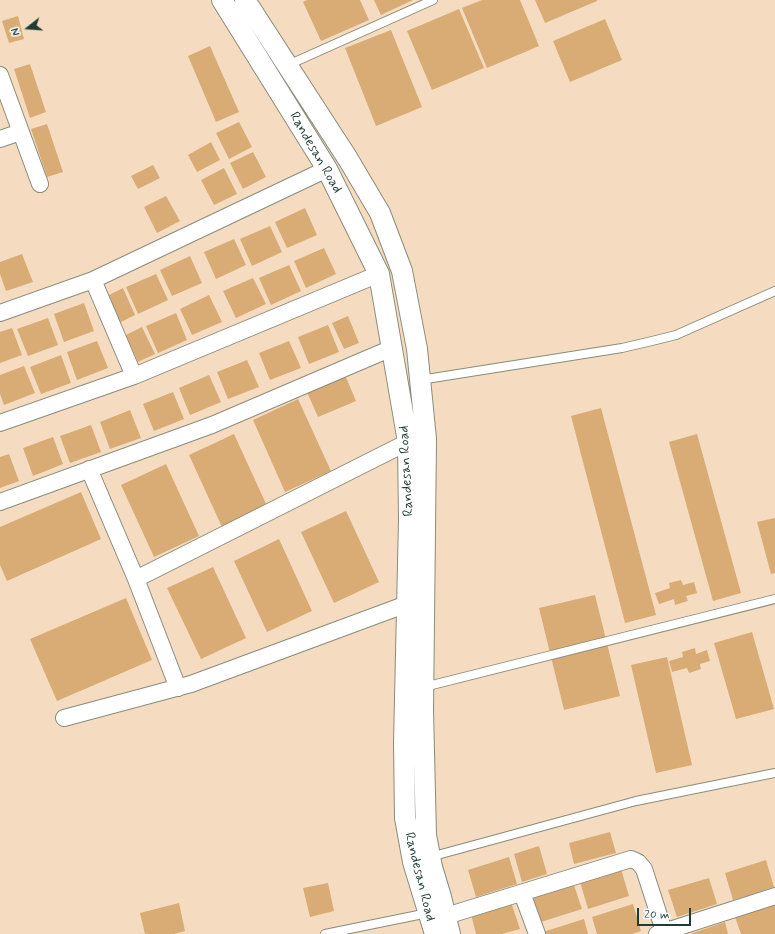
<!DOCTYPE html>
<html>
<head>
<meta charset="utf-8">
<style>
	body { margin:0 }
	#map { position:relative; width:775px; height:934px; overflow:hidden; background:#f5dcc0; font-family:Mynerve,sans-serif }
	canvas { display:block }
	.north { position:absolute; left:8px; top:8px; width:40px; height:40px; -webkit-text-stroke:3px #fff; paint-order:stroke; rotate:253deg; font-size:11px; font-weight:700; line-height:16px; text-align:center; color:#1f3d34 }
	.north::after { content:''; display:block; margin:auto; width:14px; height:18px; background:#1f3d34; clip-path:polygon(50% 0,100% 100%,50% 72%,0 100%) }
	.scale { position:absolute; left:637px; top:908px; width:54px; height:18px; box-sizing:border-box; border:2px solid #1f3d34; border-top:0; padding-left:5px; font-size:12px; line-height:14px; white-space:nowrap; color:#1f3d34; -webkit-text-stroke:3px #fff; paint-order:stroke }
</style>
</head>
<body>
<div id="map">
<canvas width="775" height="934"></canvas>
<div class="north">N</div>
<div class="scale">20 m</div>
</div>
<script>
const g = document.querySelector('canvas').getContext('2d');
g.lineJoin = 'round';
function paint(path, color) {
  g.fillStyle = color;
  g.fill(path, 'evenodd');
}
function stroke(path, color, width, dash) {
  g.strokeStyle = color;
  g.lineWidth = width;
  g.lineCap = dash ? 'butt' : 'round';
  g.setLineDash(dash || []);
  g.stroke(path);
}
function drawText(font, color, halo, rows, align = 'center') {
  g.font = font + ' Mynerve,sans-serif';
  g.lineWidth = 4;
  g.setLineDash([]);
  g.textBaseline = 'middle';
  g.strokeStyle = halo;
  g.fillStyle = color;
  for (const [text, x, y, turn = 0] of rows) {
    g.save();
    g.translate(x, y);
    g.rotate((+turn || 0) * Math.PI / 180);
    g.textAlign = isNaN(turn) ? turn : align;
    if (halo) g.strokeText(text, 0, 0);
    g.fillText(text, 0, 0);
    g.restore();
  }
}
paint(new Path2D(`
	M307,0H360L369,20L321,41L303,2Z
	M374,0H413L381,15Z
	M482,0H520L539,46L487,68L462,8Z
	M535,0H597V1L545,23Z
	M459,9L484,68L432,90L407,31Z
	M18,16L24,39L9,43L2,21Z
	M605,19L622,60L570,82L553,41Z
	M391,30L422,107L376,126L345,48Z
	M210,46L239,112L216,122L188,56Z
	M30,64L46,112L30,118L14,69Z
	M239,122L252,147L229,159L216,133Z
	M47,124L63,172L47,177L31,129Z
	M211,142L220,160L197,172L188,155Z
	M253,152L266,177L243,189L230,163Z
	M153,165L160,178L138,189L131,176Z
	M224,168L237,194L214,205L201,180Z
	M166,196L180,221L157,233L144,207Z
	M305,208L317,235L287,248L275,222Z
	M270,226L282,252L252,266L240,239Z
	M234,239L246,265L216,279L204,252Z
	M324,248L336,274L306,288L294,261Z
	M22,254L33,282L6,291L0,274V262Z
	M190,256L202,283L172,296L160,270Z
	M289,265L301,291L271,305L259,278Z
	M156,274L168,300L138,314L126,287Z
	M253,278L266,304L236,318L223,291Z
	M123,288L135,315L119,323L107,296Z
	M209,295L222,322L192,335L180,309Z
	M84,303L94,331L64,342L54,314Z
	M176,313L187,340L158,353L146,326Z
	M348,316L359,343L344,349L332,323Z
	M48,318L58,345L28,356L17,329Z
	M328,325L339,352L309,364L298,337Z
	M142,327L155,354L138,362L126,335Z
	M12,328L22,355L0,363V332Z
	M97,341L108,368L77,380L67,352Z
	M289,341L301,368L270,380L259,353Z
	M61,355L71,383L41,394L30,367Z
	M247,360L259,387L228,399L217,372Z
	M24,366L35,393L4,405L0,394V375Z
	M209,375L221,402L190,415L179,388Z
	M345,375L356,401L318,417L307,392Z
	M173,392L184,419L154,431L143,404Z
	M298,399L331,471L285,492L253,420Z
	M601,408L656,615L625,623L571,416Z
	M130,410L141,438L110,449L100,422Z
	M91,425L101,452L70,463L60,436Z
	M234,434L267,506L222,527L189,455Z
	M697,434L741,593L713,601L669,442Z
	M53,437L63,464L33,476L23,448Z
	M9,454L19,481L0,488V457Z
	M166,464L199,536L154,557L121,485Z
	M81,492L101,539L7,581L0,565V527Z
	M346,511L379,582L334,603L301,532Z
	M775,518V573L771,574L757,522Z
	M279,539L312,611L267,632L234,561Z
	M213,567L246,638L201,659L167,588Z
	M681,580L683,585L694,582L697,593L686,596L688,601L675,605L674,599L659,604L655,593L670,588L669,583Z
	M595,595L620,696L564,710L539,608Z
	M126,598L152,660L57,701L30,639Z
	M752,632L774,709L736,719L714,643Z
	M695,648L696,654L707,650L710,661L700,664L701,669L689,673L687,668L672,672L669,661L683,657L682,652Z
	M667,657L692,765L656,773L631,665Z
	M610,832L616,853L574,864L569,843Z
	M539,846L547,874L522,882L514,854Z
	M509,857L517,884L476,897L468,870Z
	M766,860L774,887L733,900L725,873Z
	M621,869L629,896L588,909L580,882Z
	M709,878L717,904L677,917L668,890Z
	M573,882L582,909L541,922L532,895Z
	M328,883L334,911L310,917L303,888Z
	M511,902L520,929L502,934H476L471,914Z
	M179,903L185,931L174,934H145L140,913Z
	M633,904L641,931L632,934H597L592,917Z
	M775,905V934H741L735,917Z
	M584,919L588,934H544L543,932Z
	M725,922L728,934H690Z`), '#d8ac74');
const service = new Path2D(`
	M288,65L433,0
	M420,380L622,348L652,341L676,335L775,291
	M424,687L775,599
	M430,857L636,801L775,773
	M325,934L428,913`);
const minor = new Path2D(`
	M0,75L40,184
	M0,139L21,132
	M93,280L134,376
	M0,313L93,280L327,169
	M0,423L134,376L379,274
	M89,469L136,579L178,688
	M0,502L212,425L392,348
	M136,579L408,442
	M64,718L191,684L407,604
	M522,893L537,934
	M446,916L631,859L638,862L644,869L665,934
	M657,934L775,896`);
const tertiary = new Path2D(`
	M222,0L327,169L379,274L408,442L409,520L404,743L405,818L413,862L435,934
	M245,0L348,159L380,213L402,271L417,349L426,439L423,710L426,835L432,867L441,897L450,934`);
stroke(service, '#8a8c7a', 10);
stroke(minor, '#8a8c7a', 18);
stroke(tertiary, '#8a8c7a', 22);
stroke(service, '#fff', 8);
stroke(minor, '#fff', 16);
stroke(tertiary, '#fff', 20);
drawText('14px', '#1f3d34', '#fff', [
	["Randesan Road",315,153,60],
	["Randesan Road",407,471,-93],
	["Randesan Road",419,877,76]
]);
</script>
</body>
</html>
